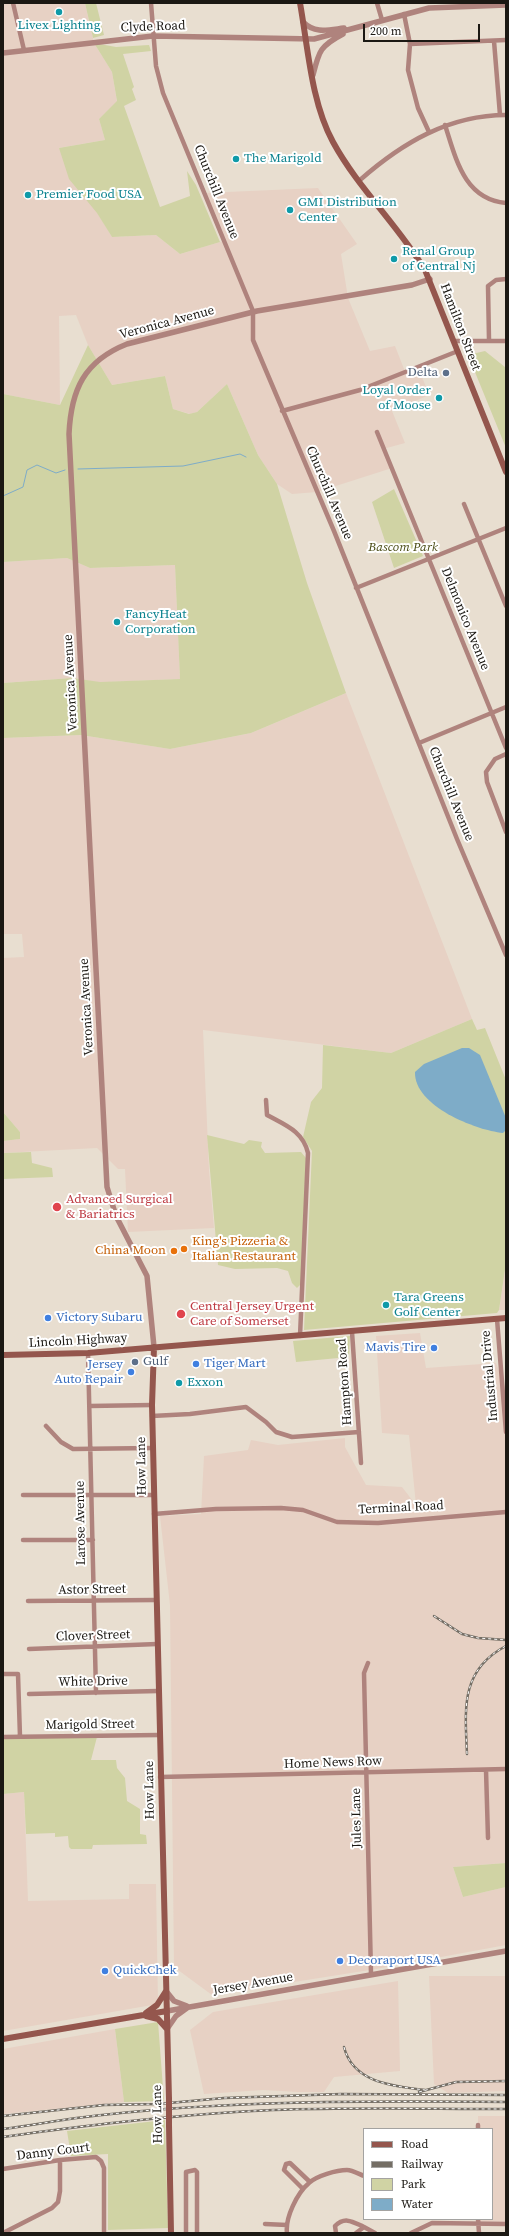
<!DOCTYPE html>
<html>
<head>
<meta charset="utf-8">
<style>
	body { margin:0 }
	#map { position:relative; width:509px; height:2236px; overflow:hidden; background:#e8ded0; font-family:"Source Serif 4",serif }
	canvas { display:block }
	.frame { position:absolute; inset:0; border:4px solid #1b1813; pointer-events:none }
	.legend { position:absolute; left:363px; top:2128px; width:130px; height:92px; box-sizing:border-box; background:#fff; border:1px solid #a4a3a1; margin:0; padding:5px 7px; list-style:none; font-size:12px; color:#1b1813 }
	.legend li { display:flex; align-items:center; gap:8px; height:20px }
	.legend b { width:20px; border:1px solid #a4a3a1 }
	.scale { position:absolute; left:363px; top:24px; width:117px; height:18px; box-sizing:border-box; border:2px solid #1b1813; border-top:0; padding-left:5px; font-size:12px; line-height:14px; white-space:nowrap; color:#1b1813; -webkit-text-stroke:3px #fff; paint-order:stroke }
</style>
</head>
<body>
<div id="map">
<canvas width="509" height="2236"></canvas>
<div class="frame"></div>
<ul class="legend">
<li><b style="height:5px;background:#94564d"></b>Road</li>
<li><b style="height:5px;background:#746e65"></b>Railway</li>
<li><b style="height:11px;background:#d0d3a4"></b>Park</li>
<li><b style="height:11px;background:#7eacc8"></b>Water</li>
</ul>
<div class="scale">200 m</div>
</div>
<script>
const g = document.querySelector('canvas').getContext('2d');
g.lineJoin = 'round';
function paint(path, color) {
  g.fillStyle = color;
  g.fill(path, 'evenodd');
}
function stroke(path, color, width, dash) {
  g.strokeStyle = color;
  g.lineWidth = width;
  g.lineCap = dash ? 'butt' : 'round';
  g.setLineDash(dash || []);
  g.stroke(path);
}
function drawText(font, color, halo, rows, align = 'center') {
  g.font = font + ' "Source Serif 4",serif';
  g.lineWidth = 4;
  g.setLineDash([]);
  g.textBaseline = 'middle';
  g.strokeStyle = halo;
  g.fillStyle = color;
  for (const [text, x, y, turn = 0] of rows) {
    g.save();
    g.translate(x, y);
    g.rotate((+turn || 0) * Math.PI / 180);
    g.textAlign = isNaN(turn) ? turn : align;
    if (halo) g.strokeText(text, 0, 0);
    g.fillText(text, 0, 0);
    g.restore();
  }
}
paint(new Path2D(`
	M3,3H85L94,43L112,72L117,102L99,119L105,140L59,148L112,237L156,235L180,254L223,241L204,193L318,188L357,244L341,254L348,298L370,351L395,346L406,374L419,369L429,395L392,411L405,443L383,449L392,468L317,492L292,494L277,484L258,455L227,384L197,412L190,414L173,409L165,376L112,385L88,345L76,315L59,316L60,405L3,394Z
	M67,558L90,568L175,565L180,679L85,683L72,678L3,683V562Z
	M346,693L472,1019L391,1053L203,1030L209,1170L214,1228L128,1232L125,1169H118L97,1148L3,1153V1141L20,1139V1132L3,1112V958L24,957L22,934H3V738L81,735L170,749L251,733Z
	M506,1263V1310H499Z
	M420,1333L426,1368L496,1363L506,1389V1863L453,1867L463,1897L506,1887V1945L376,1969L212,1995L174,1967L170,1605L160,1516L201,1514L204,1456L248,1450L251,1440L278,1445L345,1438V1447L366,1485L402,1487L416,1505L409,1435L382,1433L376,1336Z
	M24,1792L28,1901L129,1899V1884H156L158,2004L3,2031V1794Z
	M429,1976H506V2091L448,2093L434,2084Z
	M398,1981L400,2071L334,2077L324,2092H298L263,2090L204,2094L190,2030L213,2012Z
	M115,2029L124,2102L3,2114V2049Z
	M478,2116H506V2226H479V2219H492V2129H478Z`), '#e7d1c4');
paint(new Path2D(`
	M85,3H96L104,35L93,38Z
	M94,43L116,47L149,45L151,51L123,54L134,87L132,89L136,100L124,106L160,207L190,196L187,171L196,185L220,242L180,254L156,235L112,237L97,213L69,179L59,148L105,140L99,119L117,101L112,72Z
	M88,345L112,385L165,376L173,409L189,414L197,412L227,384L258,455L277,484L307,583L346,693L251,733L170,749L81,735L3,738V683L72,678L100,682L180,679L175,565L90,568L67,558L3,562V394L60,405Z
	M485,351L505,367L506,448L468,355Z
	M394,489L423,556L394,568L372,502Z
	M472,1019L477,1030L485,1028L506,1080V1263L499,1310L497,1313L304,1330L312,1151L303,1137L311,1102L322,1088L323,1045L391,1053Z
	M3,1112L20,1132V1139L3,1141Z
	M207,1135L244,1144L249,1140L262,1142L261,1147L265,1153L301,1152L306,1158L301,1284L297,1288L292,1283L288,1271L277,1268L235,1269L218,1265Z
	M3,1150L4,1153L31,1152L32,1163L52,1168L53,1177L3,1179Z
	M350,1336L349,1357L296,1362L293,1341Z
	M3,1737H97L91,1760H116L117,1768L125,1778L127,1801L140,1809V1834L146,1835L147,1844L93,1845L92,1849H71L69,1847L68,1836L55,1837V1833L26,1834L24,1792L3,1794Z
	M506,1863V1887L463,1897L453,1867Z
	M158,2022L164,2101L124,2102L115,2029Z
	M165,2120L168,2228L108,2230V2154L71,2156L67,2131Z`), '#d0d3a4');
paint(new Path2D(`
	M462,1048H469L480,1055L506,1118V1130L503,1133C475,1130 414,1106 415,1072L424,1064Z`), '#7eacc8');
stroke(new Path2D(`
	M78,469L183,466L240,454L246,457
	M3,496L23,487L27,470L37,465L56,473L65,470`), '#7eacc8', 1);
stroke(new Path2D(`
	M13,3L24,50
	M151,3L156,66L163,93L253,311V340L334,531L457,839L506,955
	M377,3L382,20
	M404,14L410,44L408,70L418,108L429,132
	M494,41L500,115
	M410,44L506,40
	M445,125C456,159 464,199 506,203
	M360,180C402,143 449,115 506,115
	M489,340L488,286L496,280L506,279
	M454,341H506
	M282,411L360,390L458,351
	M377,432L506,748
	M464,504L506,606
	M356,588L506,528
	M419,743L506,707
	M506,754L495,759L486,772L487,782L506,832
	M266,1100L267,1115C285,1125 303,1131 308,1153L300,1336
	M497,1319L506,1432
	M352,1332L361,1463
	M88,1353L96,1693
	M90,1406L152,1405
	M152,1416L190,1414L246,1407L266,1422L276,1432L292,1437L359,1432
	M46,1426L61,1442L73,1449L153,1448
	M23,1495H154
	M154,1514L216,1509L281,1508L303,1510L337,1522L378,1523L506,1512
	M23,1540H93
	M28,1601L156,1600
	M29,1649L157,1644
	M368,1663L364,1673L371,1974
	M3,1674H18L20,1737
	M29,1694L158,1691
	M3,1737L159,1735
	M486,1770L488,1838
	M160,1777L506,1769
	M478,2125V2129
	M3,2169L60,2160L96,2157L101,2161L104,2168V2233
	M303,2189L284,2170L286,2164L290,2163L310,2182
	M478,2219L479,2233
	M265,2224L287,2225
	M364,2227L375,2233
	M3,2233L52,2208L58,2202L60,2191V2160
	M186,2233V2172L195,2170L197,2172V2233
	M287,2233C285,2218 297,2193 309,2183C316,2176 337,2170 347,2170C352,2170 359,2174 364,2176
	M336,2233L335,2226C345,2216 353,2222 364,2227L356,2233
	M411,2233L432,2223L506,2224`), '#af837d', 4.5);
stroke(new Path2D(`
	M303,22C315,34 328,30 344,28
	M3,53L153,36L314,39L429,8L506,5
	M313,75C319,51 320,46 343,34
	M154,1347L147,1276L116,1216L107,1187L69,434C71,390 84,361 127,344L257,311L412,285L430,279
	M166,1991L174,2001L187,2006
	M167,2011L506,1951
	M167,2029L176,2016L187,2008`), '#af837d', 5.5);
stroke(new Path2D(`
	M300,3C308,47 311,102 333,142C358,188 398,225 425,270L506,472
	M154,1347L152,1405L169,2099
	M3,1355L88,1353L506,1318
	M146,2013L157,2005L166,1991
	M146,2016L158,2019L167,2029
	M3,2039L167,2011
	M169,2125L171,2233`), '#94564d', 6);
const rail = new Path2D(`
	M434,1616L462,1634L478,1638L506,1640
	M467,1754C465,1709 460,1670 506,1646
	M344,2047C353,2083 393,2086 425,2090
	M419,2092L456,2082L506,2081
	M3,2116L104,2105L158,2104L224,2098L341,2094L506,2095
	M3,2129C36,2125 69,2118 102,2115C236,2100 371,2101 506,2102
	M3,2137C94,2124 182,2114 273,2110C351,2107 429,2109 506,2109`);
stroke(rail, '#746e65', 2.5);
stroke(rail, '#fff', 1, [3]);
stroke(new Path2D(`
	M169,2099V2125`), '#94564d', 6);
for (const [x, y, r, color] of [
	[59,12,4,"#0f9aa8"],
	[236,159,4,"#0f9aa8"],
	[28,195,4,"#0f9aa8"],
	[290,210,4,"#0f9aa8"],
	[394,259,4,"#0f9aa8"],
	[446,373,4,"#5c6f8a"],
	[439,398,4,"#0f9aa8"],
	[117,622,4,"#0f9aa8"],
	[57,1207,5,"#e0444e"],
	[184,1249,4,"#e8710a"],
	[174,1251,4,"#e8710a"],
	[386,1305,4,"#0f9aa8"],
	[181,1314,5,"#e0444e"],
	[48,1318,4,"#3f7fe0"],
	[434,1348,4,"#3f7fe0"],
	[135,1362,4,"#5c6f8a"],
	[196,1364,4,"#3f7fe0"],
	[131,1372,4,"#3f7fe0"],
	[179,1383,4,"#0f9aa8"],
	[340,1961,4,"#3f7fe0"],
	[105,1971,4,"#3f7fe0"]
]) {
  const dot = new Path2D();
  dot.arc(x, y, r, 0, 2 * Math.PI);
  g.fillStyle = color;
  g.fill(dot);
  stroke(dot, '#fff', 1.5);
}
drawText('13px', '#0d838f', '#fff', [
	["Livex Lighting",59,26,"center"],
	["The Marigold",244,159],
	["Premier Food USA",36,195],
	["GMI Distribution",298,203],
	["Center",298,218],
	["Renal Group",402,252],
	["of Central Nj",402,267],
	["Loyal Order",431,391,"right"],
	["of Moose",431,406,"right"],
	["FancyHeat",125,615],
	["Corporation",125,630],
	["Tara Greens",394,1298],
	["Golf Center",394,1313],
	["Exxon",187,1383]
], 'left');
drawText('13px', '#1b1813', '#fff', [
	["Clyde Road",153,27,-2],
	["Churchill Avenue",216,192,68],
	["Veronica Avenue",167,323,-15],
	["Hamilton Street",460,327,69],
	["Churchill Avenue",329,493,67],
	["Delmonico Avenue",465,619,68],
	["Veronica Avenue",71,683,-93],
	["Churchill Avenue",451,794,68],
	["Veronica Avenue",87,1007,-93],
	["Lincoln Highway",78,1341,-3],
	["Industrial Drive",490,1376,-95],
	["Hampton Road",345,1382,-94],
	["How Lane",142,1466,-91],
	["Terminal Road",401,1508,-3],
	["Larose Avenue",81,1523,-91],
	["Astor Street",92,1590,-1],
	["Clover Street",93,1636,-2],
	["White Drive",93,1682,-1],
	["Marigold Street",90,1725,-1],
	["Home News Row",333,1763,-2],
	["How Lane",150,1790,-91],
	["Jules Lane",357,1818,-91],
	["Jersey Avenue",253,1984,-10],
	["How Lane",158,2114,-91],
	["Danny Court",53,2152,-7]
]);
drawText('13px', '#4e5e75', '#fff', [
	["Delta",438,373],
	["Gulf",143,1362,"left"]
], 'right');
drawText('italic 13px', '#484a13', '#fff', [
	["Bascom Park",403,548]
]);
drawText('13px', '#be3a42', '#fff', [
	["Advanced Surgical",66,1200],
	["& Bariatrics",66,1215],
	["Central Jersey Urgent",190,1307],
	["Care of Somerset",190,1322]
], 'left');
drawText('13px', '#c56008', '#fff', [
	["King's Pizzeria &",192,1242],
	["Italian Restaurant",192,1257],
	["China Moon",166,1251,"right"]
], 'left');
drawText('13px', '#366cbe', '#fff', [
	["Victory Subaru",56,1318],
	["Mavis Tire",426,1348,"right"],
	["Tiger Mart",204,1364],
	["Jersey",123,1365,"right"],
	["Auto Repair",123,1380,"right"],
	["Decoraport USA",348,1961],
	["QuickChek",113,1971]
], 'left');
</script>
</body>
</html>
